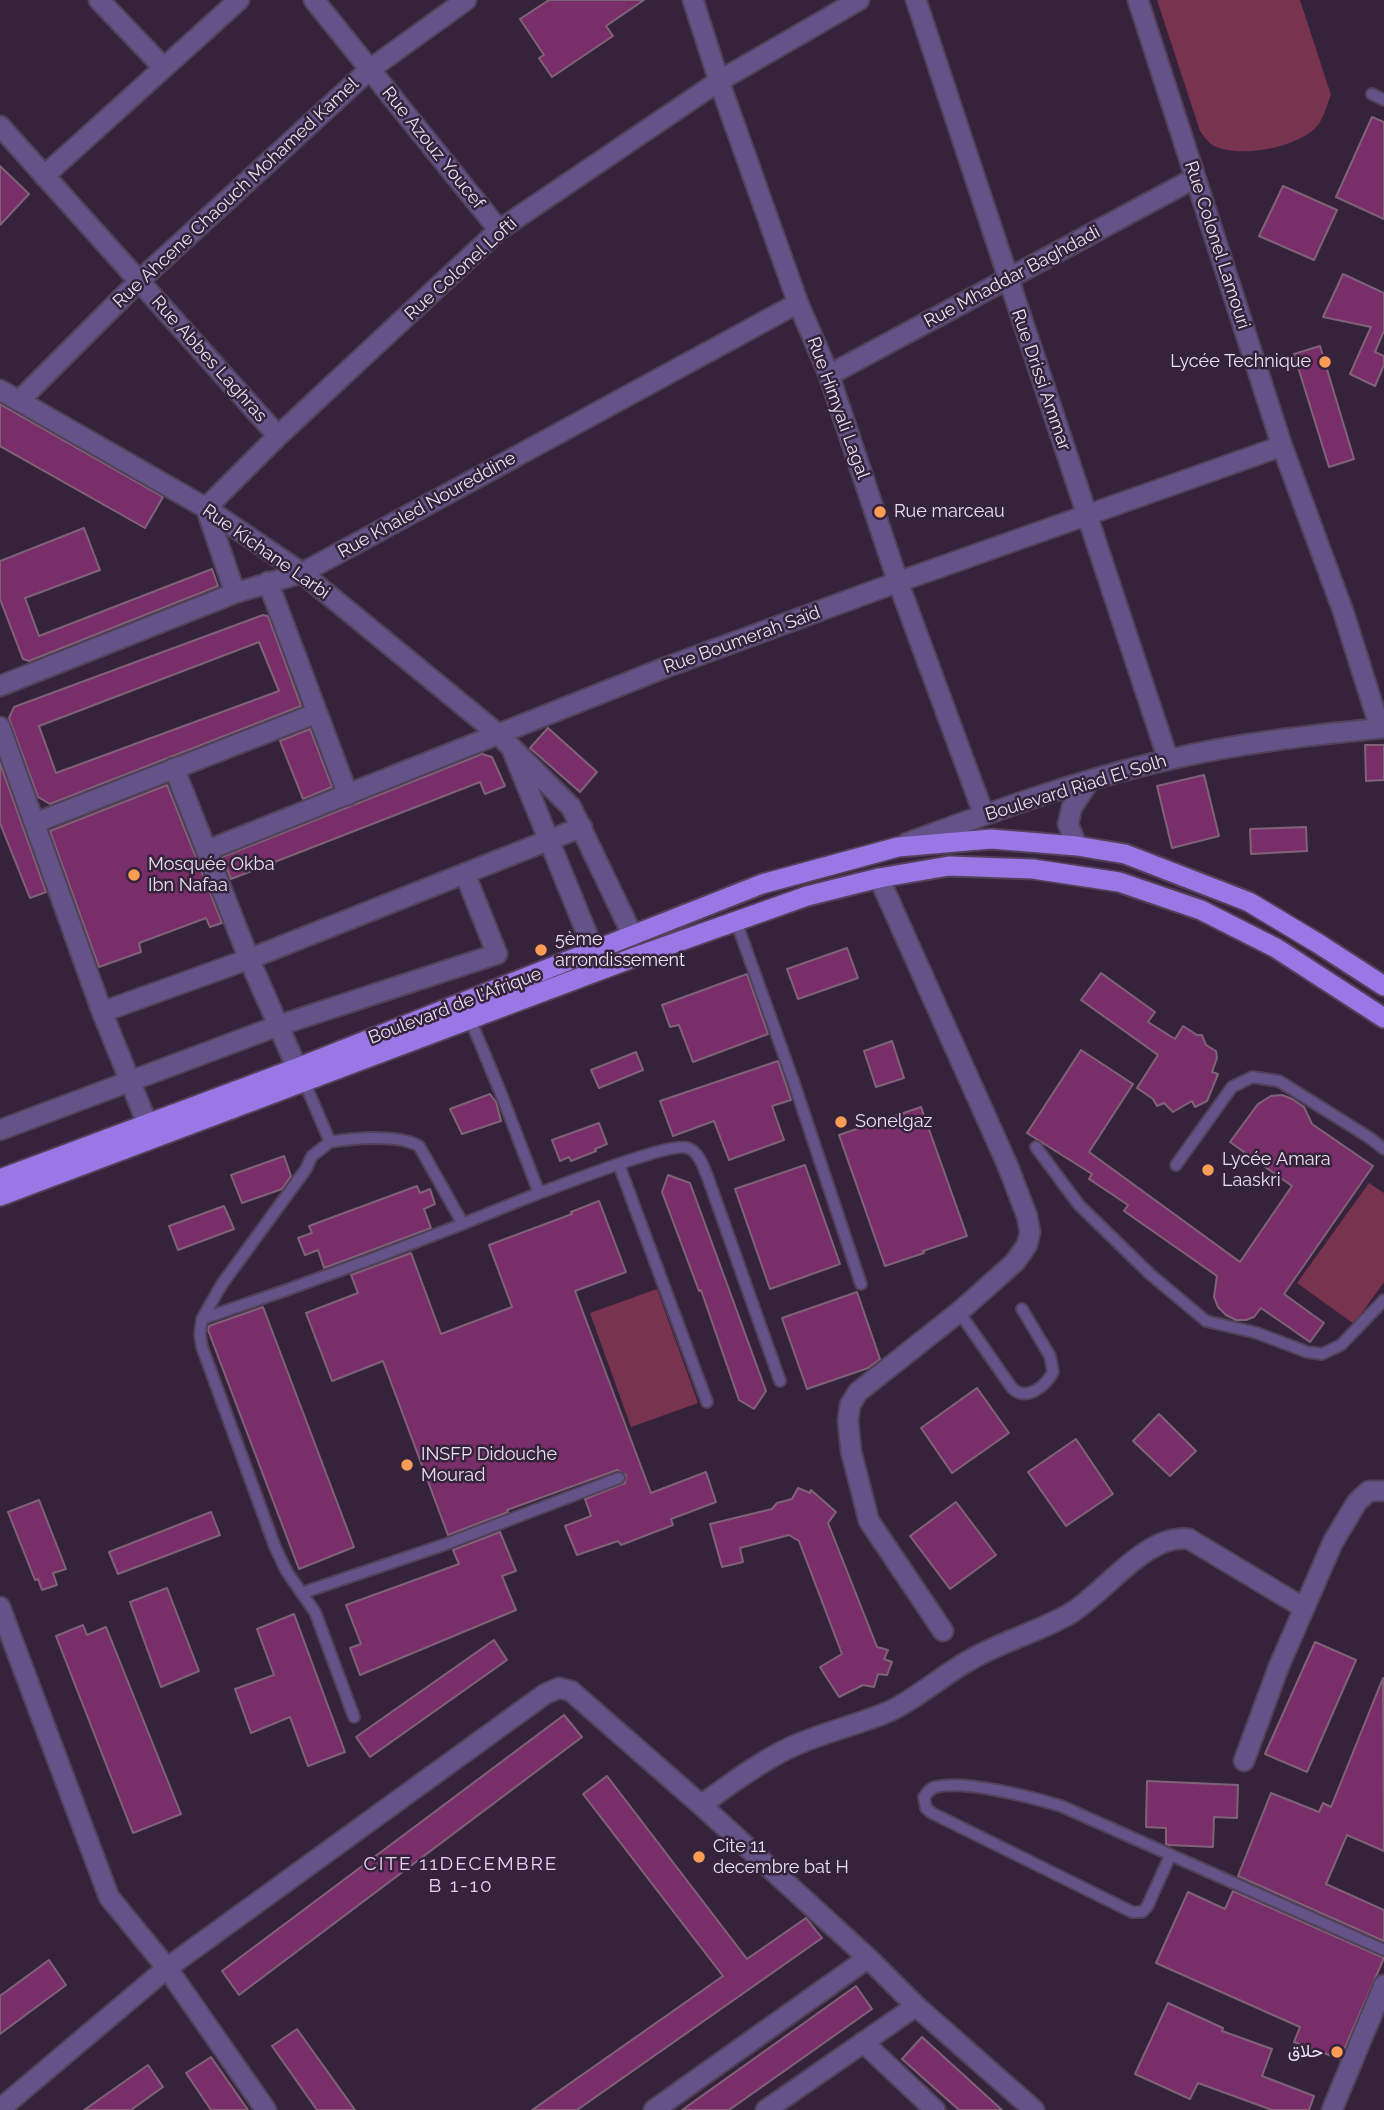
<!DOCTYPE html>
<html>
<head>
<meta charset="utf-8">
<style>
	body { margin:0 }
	canvas { display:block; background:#35233c }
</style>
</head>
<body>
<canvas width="1384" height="2110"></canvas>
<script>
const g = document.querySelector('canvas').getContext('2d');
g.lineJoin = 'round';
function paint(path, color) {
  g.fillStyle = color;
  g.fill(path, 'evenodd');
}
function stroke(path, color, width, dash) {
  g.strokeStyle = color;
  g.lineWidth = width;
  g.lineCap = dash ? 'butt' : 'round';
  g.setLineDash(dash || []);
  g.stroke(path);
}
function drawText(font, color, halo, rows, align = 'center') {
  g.font = font + ' Raleway,Vazirmatn,sans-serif';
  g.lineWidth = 5;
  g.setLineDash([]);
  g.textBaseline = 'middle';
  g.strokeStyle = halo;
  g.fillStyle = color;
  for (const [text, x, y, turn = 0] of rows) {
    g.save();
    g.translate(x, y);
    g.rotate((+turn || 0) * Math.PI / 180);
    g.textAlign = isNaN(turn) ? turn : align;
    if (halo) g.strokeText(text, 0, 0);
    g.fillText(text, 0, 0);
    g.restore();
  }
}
paint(new Path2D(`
	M1157,0H1300L1331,95C1327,104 1324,117 1318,125C1300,148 1234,160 1211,144C1207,141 1203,135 1200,131Z
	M1369,1183L1384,1193V1282L1354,1324L1297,1283Z
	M657,1289L698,1403L631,1427L590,1313Z`), '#78334f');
const building = new Path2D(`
	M549,0H644L606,26L613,36L552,77L539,58L544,55L520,19Z
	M1372,117L1384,122V219L1336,197Z
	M0,166L29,194L0,225Z
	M1283,186L1337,210L1314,260L1259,236Z
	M1343,274L1384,293V331L1375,352L1384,356V365L1375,386L1350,374L1371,327L1323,317Z
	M1320,346L1354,459L1329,467L1294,354Z
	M0,404L163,497L145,528L0,446Z
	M84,528L100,570L25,598L39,636L212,569L218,586L29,661L23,659L0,599V561Z
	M263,615L268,616L301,706L50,804L38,797L9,718L14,707ZM259,642L279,691L56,773L39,726Z
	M548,728L597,772L580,792L530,748Z
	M310,729L332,787L303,799L280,741Z
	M1365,745H1384V780L1366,781Z
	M482,754L492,757L505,786L485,794L480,782L231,879L222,857Z
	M0,763L46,892L30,898L0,823Z
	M1204,775L1219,836L1172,848L1157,786Z
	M167,785L222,923L210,927L206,918L139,943L141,952L99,967L50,831Z
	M1306,827L1307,851L1251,854L1250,829Z
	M847,948L858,978L798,999L787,969Z
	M1101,973L1155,1012L1148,1022L1175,1039L1183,1026L1197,1035H1202L1206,1045L1216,1051L1217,1058L1212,1072L1218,1074L1207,1101L1195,1107L1192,1101L1173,1112L1164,1103L1157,1106L1153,1099L1137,1088L1158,1055L1081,1000Z
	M747,974L768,1034L693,1062L679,1025L670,1027L662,1005Z
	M892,1041L904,1078L876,1087L864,1051Z
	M1081,1050L1133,1084L1089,1152L1240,1262L1292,1186L1230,1142L1258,1104L1271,1096L1282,1095L1292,1099L1304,1107L1312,1124L1373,1166L1284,1294L1324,1323L1310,1342L1261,1308L1254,1317L1246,1320H1236L1226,1315L1218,1307L1214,1297L1217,1276L1124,1211L1128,1205L1089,1179L1092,1174L1027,1133Z
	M636,1052L643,1070L599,1088L591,1070Z
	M778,1061L791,1100L772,1106L784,1140L729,1160L714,1121L673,1136L660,1101Z
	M490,1094L496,1102L501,1121L462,1134L450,1109Z
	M921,1107L967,1236L923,1251L924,1253L885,1266L839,1135Z
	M599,1123L607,1144L595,1149L596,1151L571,1161L569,1157L560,1161L552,1140Z
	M284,1156L291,1176L282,1189L242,1203L231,1175Z
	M805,1165L840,1264L770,1289L735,1189Z
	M668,1175L690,1183L731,1295L766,1391L754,1409L739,1400L701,1290L699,1291L662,1192Z
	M417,1186L420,1193L430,1189L435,1204L424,1209L431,1228L324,1268L318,1250L305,1255L298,1238L312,1233L309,1226Z
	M599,1201L626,1272L575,1291L651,1493L706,1472L716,1502L671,1519L673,1525L621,1545L618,1541L577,1555L565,1526L591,1516L585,1499L625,1483L626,1475L617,1470L507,1510L508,1512L448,1535L383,1361L332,1381L306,1313L358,1293L351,1275L411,1253L441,1334L512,1307L489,1245L572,1214L571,1212Z
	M224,1206L234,1229L178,1250L169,1226Z
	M857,1292L880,1359L868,1368L807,1389L782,1318Z
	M263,1307L354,1547L299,1569L208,1330L209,1326Z
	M977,1388L1009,1433L952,1473L921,1428Z
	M1159,1414L1196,1451L1170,1476L1133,1441Z
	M1076,1439L1113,1494L1066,1526L1028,1472Z
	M798,1488L810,1493L811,1490L836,1512L828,1523L877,1647L888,1650L884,1659L892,1662L887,1675L878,1674L874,1687L863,1685L839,1697L820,1667L842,1654L799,1541L789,1535L740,1548L743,1562L722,1567L710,1524L772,1509L777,1503L792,1499Z
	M39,1500L66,1569L53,1573L57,1585L42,1590L38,1579L35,1580L8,1512Z
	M956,1502L996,1555L950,1589L910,1536Z
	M211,1512L220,1535L118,1574L109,1552Z
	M500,1532L516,1571L502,1576L516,1610L360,1675L350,1648L361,1644L346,1605L459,1564L453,1550Z
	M167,1588L199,1671L161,1687L130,1602Z
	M294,1614L345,1752L308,1766L290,1717L251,1733L235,1689L274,1675L257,1629Z
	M83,1625L87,1635L106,1627L181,1814L133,1833L56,1636Z
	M494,1640L507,1660L370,1757L356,1737Z
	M1315,1642L1356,1660L1307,1772L1265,1754Z
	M1383,1678L1384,1851L1347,1835L1326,1884L1384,1910V1941L1238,1876L1271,1793L1319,1812L1323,1803L1331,1807Z
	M564,1715L582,1737L239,1995L222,1971Z
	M607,1776L747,1959L806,1918L822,1938L577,2110H532L723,1976L583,1794Z
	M1147,1781L1238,1785L1237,1818L1214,1817L1213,1847L1169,1845L1166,1844V1828L1146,1827Z
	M1233,1891L1384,1958L1340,2059L1294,2042L1300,2027L1156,1963L1188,1892L1225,1909Z
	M49,1960L66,1985L0,2034V1996Z
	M856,1986L872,2009L729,2110H682Z
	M1168,2003L1223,2028L1222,2031L1272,2049L1262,2076L1314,2096L1309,2110H1272L1198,2083L1190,2099L1135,2074Z
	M297,2029L355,2110H317L272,2046Z
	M922,2037L1002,2110H959L902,2059Z
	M211,2057L248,2110H211L186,2073Z
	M148,2065L163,2087L131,2110H84Z`);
paint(building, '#792e69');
stroke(building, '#806277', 2);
const service = new Path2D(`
	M1372,94L1384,100
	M736,921L794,1083L861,1284
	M470,1019L502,1096L539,1193C563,1185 670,1141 688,1148C699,1152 704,1168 708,1178L780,1381
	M304,1081L330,1142L312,1156L306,1169L222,1284L202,1319L200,1334L202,1347L275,1547L287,1572L315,1612L354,1717
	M330,1142C354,1138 398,1134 419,1146L463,1224
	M1036,1147L1079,1205L1150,1274L1206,1321L1257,1333L1307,1352L1322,1354L1341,1345L1384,1300
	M619,1165L707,1402
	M1176,1165L1232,1087L1252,1077L1279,1081L1370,1138L1384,1149
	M959,1312L1012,1388C1026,1402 1045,1387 1053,1372L1050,1356L1022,1309
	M202,1319C316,1281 428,1239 539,1193
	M302,1593L446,1544L619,1478
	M1170,1856L1147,1907L1142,1912H1132L932,1813L926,1808L924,1797C928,1792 930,1788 936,1787C965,1780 1031,1797 1061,1806L1384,1950`);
const minor = new Path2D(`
	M314,0L499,230
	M693,0L719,81L798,303L829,375L898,582L984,815
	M916,0L1168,759
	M1138,0L1282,446L1343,611L1380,728
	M0,126L278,436
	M44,176L239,0
	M829,375L1195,178
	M268,582L348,795
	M235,593L206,508L278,436L499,230L719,81L859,0
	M0,686L235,593L302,573L798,303
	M0,727L102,1012L147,1123
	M174,768L249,959L297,1068
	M35,823L317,713
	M907,843C992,812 1078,780 1167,760C1238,743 1312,735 1384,728
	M1077,846L1068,824L1072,807L1090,780
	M208,850L664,668L898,582L1282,446
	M879,878L1007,1164L1027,1216L1030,1232L1027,1245L1015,1262L959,1312L858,1392L850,1405L848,1421L851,1451L869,1521L943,1631
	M102,1012L249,959L582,827
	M0,1130L280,1025L497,954L465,874
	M0,1607L109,1897L167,1968L266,2110
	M1244,1761L1279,1666L1333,1542L1357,1502L1369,1491H1384
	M701,1805C728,1786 755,1765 785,1750C818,1733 856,1726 890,1711C915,1700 944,1674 970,1660C1002,1641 1039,1632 1071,1613C1105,1592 1147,1533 1189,1539L1304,1608
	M863,2042L935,2110
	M0,2109L167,1968L545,1694L559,1688L571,1691L701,1805L868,1958L916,2006L1034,2110
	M654,2110L868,1958
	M766,2110L916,2006`);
const tertiary = new Path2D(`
	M99,0L163,67
	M0,390L206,508L302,573L498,734L571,807L633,936
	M19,401L139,281L369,70L466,0
	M513,752L594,951
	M1332,2110L1384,1985`);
const primary = new Path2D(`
	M0,1179L297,1068L762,884L898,847L991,839L1077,846L1125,854L1249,902L1319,944L1384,986
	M0,1196L635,957L807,896L879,878L949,866L1033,869L1119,882L1201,910L1276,948L1384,1018`);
stroke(service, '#524159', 14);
stroke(minor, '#524159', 23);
stroke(tertiary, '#524159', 23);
stroke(primary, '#524159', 23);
stroke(service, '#635388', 10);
stroke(minor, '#635388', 19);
stroke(tertiary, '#635388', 19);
stroke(primary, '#9a77e4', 19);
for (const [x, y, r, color] of [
	[1325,362,7,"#fd9d54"],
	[880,512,7,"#fd9d54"],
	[134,875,7,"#fd9d54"],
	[541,950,7,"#fd9d54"],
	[841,1122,7,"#fd9d54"],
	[1208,1170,7,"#fd9d54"],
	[407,1465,7,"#fd9d54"],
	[699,1857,7,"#fd9d54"],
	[1337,2052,7,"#fd9d54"]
]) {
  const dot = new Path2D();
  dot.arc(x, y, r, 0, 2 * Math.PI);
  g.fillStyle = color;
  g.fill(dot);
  stroke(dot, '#35233c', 2.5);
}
drawText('18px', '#ebe0f0', '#35233c', [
	["Rue Azouz Youcef",433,148,51],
	["Rue Ahcene Chaouch Mohamed Kamel",236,193,-43],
	["Rue Colonel Lamouri",1217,245,72],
	["Rue Colonel Lofti",461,269,-42],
	["Rue Mhaddar Baghdadi",1012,277,-28],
	["Rue Abbes Laghras",209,359,48],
	["Rue Drissi Ammar",1041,380,71],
	["Rue Himyali Lagal",838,408,70],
	["Rue Khaled Noureddine",427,505,-29],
	["Rue Kichane Larbi",266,552,35],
	["Rue Boumerah Saïd",742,640,-20],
	["Boulevard Riad El Solh",1076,788,-17],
	["Boulevard de l'Afrique",455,1006,-21]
]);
drawText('18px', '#ebe0f0', '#35233c', [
	["Lycée Technique",1311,362,"right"],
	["Rue marceau",894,512],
	["Mosquée Okba",148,865],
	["Ibn Nafaa",148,886],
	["5ème",555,940],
	["arrondissement",555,961],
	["Sonelgaz",855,1122],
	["Lycée Amara",1222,1160],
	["Laaskri",1222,1181],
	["INSFP Didouche",421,1455],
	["Mourad",421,1476],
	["Cite 11",713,1847],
	["decembre bat H",713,1868],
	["حلاق",1323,2052,"right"]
], 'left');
g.letterSpacing = '2px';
drawText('19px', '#e8d1f1', '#35233c', [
	["CITE 11DECEMBRE",461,1864],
	["B 1-10",461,1886]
]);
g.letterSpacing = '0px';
</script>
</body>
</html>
